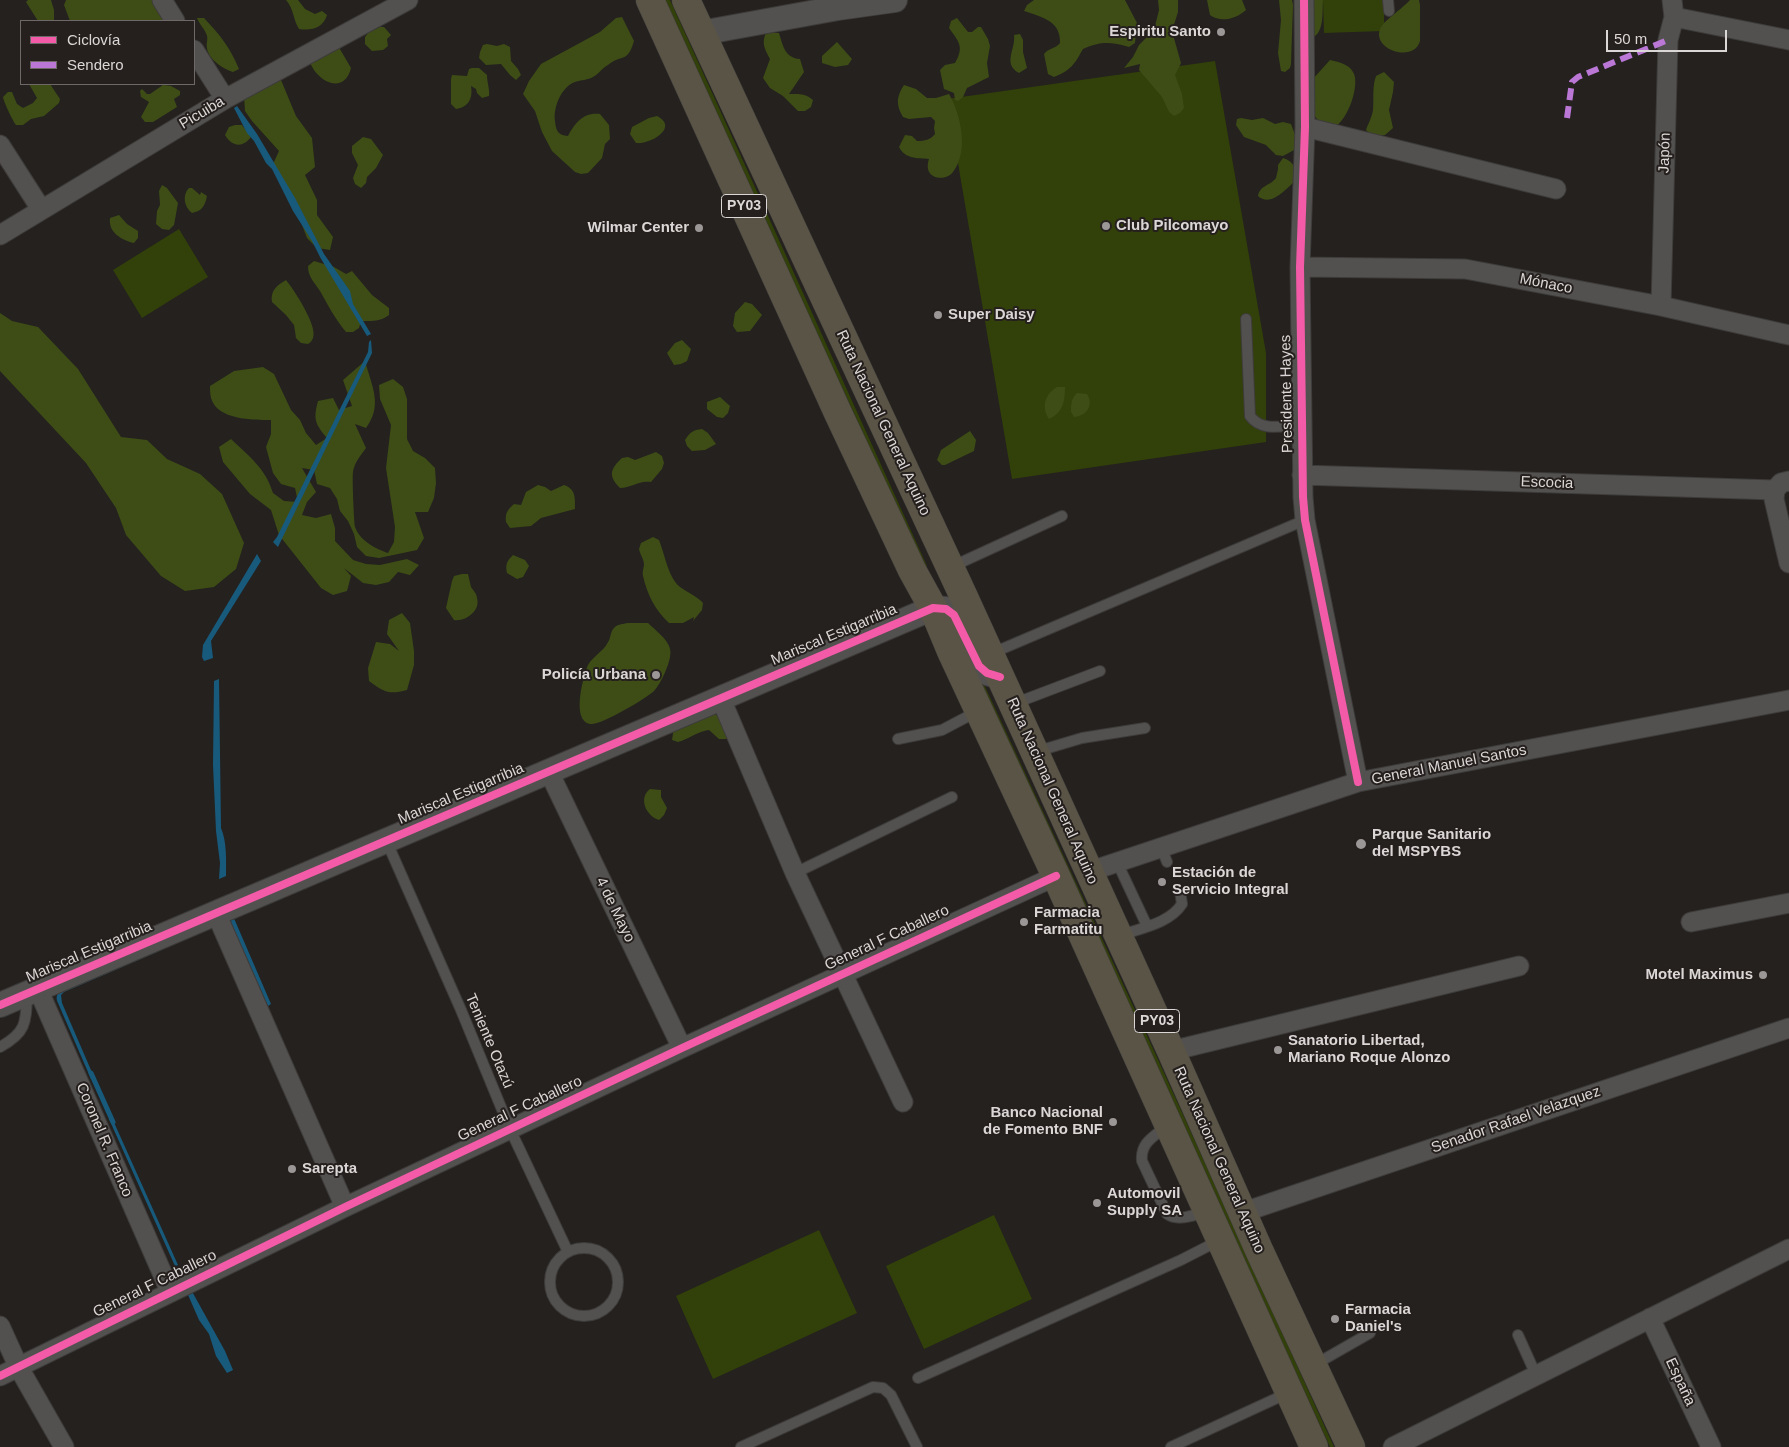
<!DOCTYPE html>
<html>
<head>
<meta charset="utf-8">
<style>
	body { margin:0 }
	#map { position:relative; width:1789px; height:1447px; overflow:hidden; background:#24211f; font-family:Helvetica,sans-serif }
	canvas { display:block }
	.legend { position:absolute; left:20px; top:20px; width:175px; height:65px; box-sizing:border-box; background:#25201e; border:1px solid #6e6968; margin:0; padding:6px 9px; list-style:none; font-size:15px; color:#dbd7d6 }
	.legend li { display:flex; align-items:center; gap:10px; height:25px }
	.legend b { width:25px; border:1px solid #6e6968 }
	.scale { position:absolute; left:1606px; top:30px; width:121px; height:22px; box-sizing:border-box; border:2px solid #dbd7d6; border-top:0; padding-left:6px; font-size:15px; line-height:18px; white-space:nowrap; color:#dbd7d6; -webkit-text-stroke:4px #25201e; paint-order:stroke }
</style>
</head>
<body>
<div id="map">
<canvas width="1789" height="1447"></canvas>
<ul class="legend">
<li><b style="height:6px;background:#f35aa7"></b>Ciclovía</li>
<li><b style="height:6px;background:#ba77d6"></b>Sendero</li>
</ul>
<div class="scale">50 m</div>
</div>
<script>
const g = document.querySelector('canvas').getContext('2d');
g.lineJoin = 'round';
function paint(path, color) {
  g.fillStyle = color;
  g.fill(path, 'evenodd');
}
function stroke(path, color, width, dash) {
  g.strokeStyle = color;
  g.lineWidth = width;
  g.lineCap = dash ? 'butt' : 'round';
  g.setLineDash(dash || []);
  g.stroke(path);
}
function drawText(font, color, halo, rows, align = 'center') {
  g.font = font + ' Helvetica,sans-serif';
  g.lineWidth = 4;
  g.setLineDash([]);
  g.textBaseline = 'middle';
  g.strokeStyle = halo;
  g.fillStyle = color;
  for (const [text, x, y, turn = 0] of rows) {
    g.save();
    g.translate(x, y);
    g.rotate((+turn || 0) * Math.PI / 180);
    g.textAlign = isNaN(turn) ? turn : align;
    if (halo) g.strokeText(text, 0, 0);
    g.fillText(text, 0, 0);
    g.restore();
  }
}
paint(new Path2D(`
	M665,0H670L927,566H925L791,278Z
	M1323,0H1384V31L1324,33Z
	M1215,61L1266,353V442L1012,479L947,99Z
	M179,229L208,277L142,318L113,270Z
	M957,634L961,635L1155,1053L1334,1447H1330Z
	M994,1215L1032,1299L924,1349L886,1266Z
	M819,1230L857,1313L713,1379L676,1296Z`), '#324009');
paint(new Path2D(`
	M28,0H51L54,10V21H38L26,2Z
	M66,0H155L173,21H70L64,5Z
	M286,0H298L305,9L315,14L322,11L327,15C323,28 312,31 299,29C293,20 294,9 286,0Z
	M1034,0H1125L1137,23L1135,43L1129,47C1111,42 1101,41 1083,49C1074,65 1071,70 1054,77L1048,74L1044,54C1049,48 1055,49 1060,43C1061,21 1042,17 1024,11L1027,5Z
	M1158,0H1178V12L1172,31L1181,63L1175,75L1182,94L1184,108L1180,113L1174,116L1169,112L1162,97L1139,70L1140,64L1124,68L1133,57L1139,45L1154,30L1159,10Z
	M1207,0H1242L1246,10C1236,19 1221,23 1210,15Z
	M1279,0H1292L1293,5L1291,64L1290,68L1285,72L1281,71L1278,53L1281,20Z
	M1308,0H1323C1322,14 1325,35 1309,39Z
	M1410,0H1419L1420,5V41C1414,64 1369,49 1381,27C1385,20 1403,8 1410,0Z
	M622,17L634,41C627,64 623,53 608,65C602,68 599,74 593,77C588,80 581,80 575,82C561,87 553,108 555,121C556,131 558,135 568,136C575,123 583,112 600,114L609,125L610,139L605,144L602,158L588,173L581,174L575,172L552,151L542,132L535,111L523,94L529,81L541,64L600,32L616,18Z
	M197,18H204C220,35 230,47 239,69L233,72C223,69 208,59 207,48C206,44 208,39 207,36C205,29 199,24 197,18Z
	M957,18L968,32H972L978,27H981L988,39L990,46L987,63L989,77L967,88L963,97L958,101L955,100L954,93L944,89L940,70L945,65L955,63C965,46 958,41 949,28L951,21Z
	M380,27H384L391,35L387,39L388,46L383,50L372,51L365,44V37L369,32Z
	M766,33H779C783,46 785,58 800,59L804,72L789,94C799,94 805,93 813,100L811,107L805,111H798L783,96L770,88L763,78L770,59C765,50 761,43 766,33Z
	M1020,34L1023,40V52L1027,68L1019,73C1002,64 1016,49 1014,35Z
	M837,42L852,59L848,65L835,67L822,63V56Z
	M337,44L351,68C344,97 314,80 309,59Z
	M487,44L497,46L504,44L510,47L511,61L518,69L521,75L516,80L510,75L501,64L486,65L479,58L480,52L483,45Z
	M1330,60C1338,62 1349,64 1353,72C1361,84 1347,122 1334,127C1332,128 1328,128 1326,128L1316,118L1309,106L1312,80Z
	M472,68H479L487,75C487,82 490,90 489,96L482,98L477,93L476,89L471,86C473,98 469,107 456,109L451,104V79L452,75L467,76L469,69Z
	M1384,72L1394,82L1393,92L1389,110L1393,128L1385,135C1379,135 1371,136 1366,130C1368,124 1372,117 1373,110C1374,98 1372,87 1376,76Z
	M281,80L296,116L312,138L315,167L305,175L317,200V215L333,237L330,250L317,248L307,238L292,198L273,164L279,151L252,121L245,111L244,96L267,82Z
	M29,84H50L60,99L59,103L44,116L31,119L23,125H16C13,121 4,103 3,97L8,92H12L17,104L23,108L33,103L37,98Z
	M163,85L171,86L180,91V95L174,99L177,107L153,122H145L141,117L149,102L141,97L140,91L142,89L147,94H150Z
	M904,85L916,89L927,98H936L949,94C961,115 969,151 953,172C946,182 922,180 929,159C917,158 905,159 899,147L905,135L912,136L917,141C925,141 930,140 935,134L934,128L935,121L931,117L909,119L903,117C896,105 896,97 904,85Z
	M657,116C680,128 649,145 636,143L630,134L632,127L649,118Z
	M1241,118L1252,120L1263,118L1275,124L1283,122L1291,124L1298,143L1296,149L1283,156L1276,155L1266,145L1244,137L1236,125L1237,119Z
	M235,125H242L251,137C243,148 232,147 225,135L229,127Z
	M363,137L371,139L383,155L376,168L367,177L366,183L361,188L355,184L353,178L358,165L352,153V146Z
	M1283,158C1295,162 1295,168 1297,179C1287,188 1271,208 1258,196C1260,185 1270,186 1276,178L1278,169V165Z
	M162,185L167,188L178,203L174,225L169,230L162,229L156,224L157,211L160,205L159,191Z
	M189,188H192L200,195L201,192L207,196C205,206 202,211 192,213C184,207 182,195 189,188Z
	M119,215L127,224L138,231V238L134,243C121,240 108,232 110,218Z
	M314,261L334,267L346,274L352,271L372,295L389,308V315C380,322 372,321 361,321L359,328L353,332H346C335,319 328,305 320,291C314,282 308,277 308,266Z
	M286,280C294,290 318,326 313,338C312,341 310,343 308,344L301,343L296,338L294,325L286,315L272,302C270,291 277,285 286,280Z
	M745,302L752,304L762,315L750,331L737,332L733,326L735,313Z
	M0,313L12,321L38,327L78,369L121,437L147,440L167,459L200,474L222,494L244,543L236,569L214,587L185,591L161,576L126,535L116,508L86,463L0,371Z
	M682,340L691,349L687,361L681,364L674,365L667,353L675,343Z
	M365,361C372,387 383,405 366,428L355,424L366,448C361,455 354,463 353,472C352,477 354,523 355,527C360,541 376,549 388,553L394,542L395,527L386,468L391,425L380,399L379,385L393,379L403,387L407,399V439L413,451L425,458L435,468L436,483L434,498L428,512H415L424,538L417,550L379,558L366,556L357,547L354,534L348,521L340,511L337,499L330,488L317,484L314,470L302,468L316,492L307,502L302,515L316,518L331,514L335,528V541L353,560L366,564L380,565L407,559L419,565L410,575L398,572L389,582L376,585L363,583L344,568L351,576L347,591L333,595L321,588L279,535L271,510L250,494L223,462L219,447L231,439C249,456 266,469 273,493L284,501L298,502L295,488L281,484L273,473L266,447L271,434V420C253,420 217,420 211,398C210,394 210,389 210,386L234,371L263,367L274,374L291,410L300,420L306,433L316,445L327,438C315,424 313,419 318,401L333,398L339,410L352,406L343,380Z
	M1057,387H1065C1065,401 1063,413 1049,419C1041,407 1045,394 1057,387Z
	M1077,393L1087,394C1094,405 1087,416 1074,417L1071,412C1071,404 1071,399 1077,393Z
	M720,397L730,406L728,413L723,418L717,417L707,409V402Z
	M702,429L708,433L716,444L705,450L692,451L687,446L685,440C690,432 693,430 702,429Z
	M970,431L976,440L974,451L945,465H942L937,460L941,450Z
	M656,452L662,456L664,463L662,469L651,482C639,480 631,488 620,488C608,476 610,469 622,458L628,457L635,460Z
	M538,485L545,487L551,491L564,485C576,489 575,498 575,509L541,518L531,526L510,528L506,522C505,514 507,510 514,504L521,505L526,492Z
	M653,537L659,540C665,555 668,577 680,587C688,593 697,596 703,603L702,610L693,621L694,617L683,623H669C655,610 647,594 643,576C642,571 644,568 644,564C644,560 640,554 639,549L641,543Z
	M513,555L525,560L529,566L523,577L517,579L507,573C505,564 507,561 513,555Z
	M462,574H468C469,578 470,583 471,587C473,590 477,594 477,598C481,611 465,622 454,620L446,608L452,581L454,576Z
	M402,613L410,623L414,651V665L407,690C389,695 384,692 369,681L368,668L376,642L390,644L399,651L387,634L389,620Z
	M628,623H648C655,630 668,639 670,649C673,658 661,684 654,691C647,698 600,726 590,724C571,721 583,677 588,665C593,656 604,651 608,642C611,638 610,632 614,628C617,624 623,624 628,623Z
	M712,712L718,716L731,735L726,739H719L709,730C698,731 689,739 678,742L672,740L674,727Z
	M650,789L661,790V797L667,808L664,815L659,820C646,816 638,798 650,789Z`), '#3d4d15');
paint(new Path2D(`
	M237,106L257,134L295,198L324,254L350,291L353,304L371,334L367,336L320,257L312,241L293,211L272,169L266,163L254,141L247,133L234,108Z
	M371,340L372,353L278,547L273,542L277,537L368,352L369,342Z
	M257,554L261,561L211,641L213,658L204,661L202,657L203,645Z
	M219,679L221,828C227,842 226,860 226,876L219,879L220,863L216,831L213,765L214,681Z
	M233,916L271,1004L268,1006L230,921L227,918Z
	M156,949L157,952L64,992L61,995L62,1003L94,1077L91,1079L58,1003C56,999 56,995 60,991Z
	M112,1118L178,1265L175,1266L109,1119Z
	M189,1286L225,1351L233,1370L227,1373L216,1356L209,1334L199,1320L185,1288Z`), '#185a7c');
stroke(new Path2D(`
	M91,1073L113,1122`), '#185a7c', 5);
const service = new Path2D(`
	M1388,0L1389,11
	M1246,319L1250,416C1261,432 1284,426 1302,425
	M951,567L1062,516
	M990,654L1305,520
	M1013,704L1100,671
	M898,739L942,730L978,711
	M1035,752L1082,738L1145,728
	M386,840L461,1010L510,1129L568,1252
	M1161,847L1167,862
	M1117,862L1147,926
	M795,873L952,797
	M1119,936C1140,928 1169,924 1182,904L1180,891
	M0,1047C26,1033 26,1023 27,995
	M1168,1125C1155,1136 1140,1142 1142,1161L1167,1214C1178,1222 1193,1215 1206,1212
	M550 1282a34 34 0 1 1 68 0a34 34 0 1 1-68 0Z
	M1518,1335L1536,1375
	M1314,1365L1370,1333
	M918,1378L1181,1260L1220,1240
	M741,1447L873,1387L883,1388L891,1395L917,1447
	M1171,1447L1288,1393`);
const minor = new Path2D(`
	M162,0L175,21
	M1304,0L1305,127L1300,267L1303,497L1305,520L1358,782
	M1674,17L1789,40
	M194,50L225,99
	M1305,127L1556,189
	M0,145L41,209
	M0,235L225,99L408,0
	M1300,267L1465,269L1661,306L1789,335
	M1661,306L1668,40L1674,17L1672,0
	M1302,475L1775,490L1781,483L1789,481
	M1775,490L1774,499L1789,563
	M721,699L795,873L903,1102
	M549,772L682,1048
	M1088,872L1358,782L1789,700
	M216,913L345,1207
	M1691,922L1789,903
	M38,989L170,1291
	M1171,1051L1519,966
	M1244,1212L1789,1028
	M1650,1318L1711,1447
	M0,1326L19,1368L64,1447
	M0,1376L345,1207L682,1048L1056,876
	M1393,1447L1789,1249`);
const tertiary = new Path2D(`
	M701,33L838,8L895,0
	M0,1005L933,608L946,609L954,615L979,666L987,673L1000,677`);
const trunk = new Path2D(`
	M650,0L838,413L912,570L933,608L951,651L1056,876L1314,1447
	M686,0L963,595L1171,1051L1259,1250L1351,1447`);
stroke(service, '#3e3c3a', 12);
stroke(minor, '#3e3c3a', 21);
stroke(tertiary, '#3e3c3a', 26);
stroke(trunk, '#3e3c3a', 29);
stroke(service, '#535150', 10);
stroke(minor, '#535150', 19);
stroke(tertiary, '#535150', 24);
stroke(trunk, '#5a5446', 28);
stroke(new Path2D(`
	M1567,118L1572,82L1578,77L1668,40`), '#ba77d6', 6, [12, 6]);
stroke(new Path2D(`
	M1304,0L1305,127L1300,267L1303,497L1305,520L1358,782
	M0,1005L933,608L946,609L954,615L979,666L987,673L1000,677
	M0,1376L345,1207L682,1048L1056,876`), '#f35aa7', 8);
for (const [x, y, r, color] of [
	[1221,32,5,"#9b9796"],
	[1106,226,5,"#9b9796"],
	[699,228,5,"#9b9796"],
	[938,315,5,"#9b9796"],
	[656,675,5,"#9b9796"],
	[1361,844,6,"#9b9796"],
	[1162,882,5,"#9b9796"],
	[1024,922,5,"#9b9796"],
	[1763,975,5,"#9b9796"],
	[1278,1050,5,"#9b9796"],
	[1113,1122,5,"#9b9796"],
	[292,1169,5,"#9b9796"],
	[1097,1203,5,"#9b9796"],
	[1335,1319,5,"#9b9796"]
]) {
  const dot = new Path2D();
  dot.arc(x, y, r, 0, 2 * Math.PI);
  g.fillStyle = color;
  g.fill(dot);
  stroke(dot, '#25201e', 2);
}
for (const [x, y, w] of [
	[744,206,45],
	[1157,1021,45]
]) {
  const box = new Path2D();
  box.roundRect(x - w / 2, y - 11.5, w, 23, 4);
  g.fillStyle = '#25201e';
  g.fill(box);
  stroke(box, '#dbd7d6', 1);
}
drawText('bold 14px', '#dbd7d6', null, [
	["PY03",744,206],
	["PY03",1157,1021]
]);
drawText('bold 15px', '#dbd7d6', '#25201e', [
	["Espiritu Santo",1211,32,"right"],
	["Club Pilcomayo",1116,226],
	["Wilmar Center",689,228,"right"],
	["Super Daisy",948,315],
	["Policía Urbana",646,675,"right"],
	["Parque Sanitario",1372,835],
	["del MSPYBS",1372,852],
	["Estación de",1172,873],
	["Servicio Integral",1172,890],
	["Farmacia",1034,913],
	["Farmatitu",1034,930],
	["Motel Maximus",1753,975,"right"],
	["Sanatorio Libertad,",1288,1041],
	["Mariano Roque Alonzo",1288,1058],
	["Banco Nacional",1103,1113,"right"],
	["de Fomento BNF",1103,1130,"right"],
	["Sarepta",302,1169],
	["Automovil",1107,1194],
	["Supply SA",1107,1211],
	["Farmacia",1345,1310],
	["Daniel's",1345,1327]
], 'left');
drawText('15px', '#dbd7d6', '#25201e', [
	["Picuiba",202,113,-31],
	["Japón",1665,153,-88],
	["Mónaco",1546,284,11],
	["Presidente Hayes",1287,394,-91],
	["Ruta Nacional General Aquino",883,423,65],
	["Escocia",1547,483,2],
	["Mariscal Estigarribia",834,635,-23],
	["General Manuel Santos",1449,765,-11],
	["Ruta Nacional General Aquino",1052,791,66],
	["Mariscal Estigarribia",461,794,-23],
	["4 de Mayo",615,910,64],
	["General F Caballero",887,938,-25],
	["Mariscal Estigarribia",89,952,-23],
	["Teniente Otazú",489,1041,67],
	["General F Caballero",520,1109,-25],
	["Senador Rafael Velazquez",1516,1120,-19],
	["Coronel R. Franco",104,1140,67],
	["Ruta Nacional General Aquino",1219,1160,66],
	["General F Caballero",155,1284,-26],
	["España",1680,1382,65]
]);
</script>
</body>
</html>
